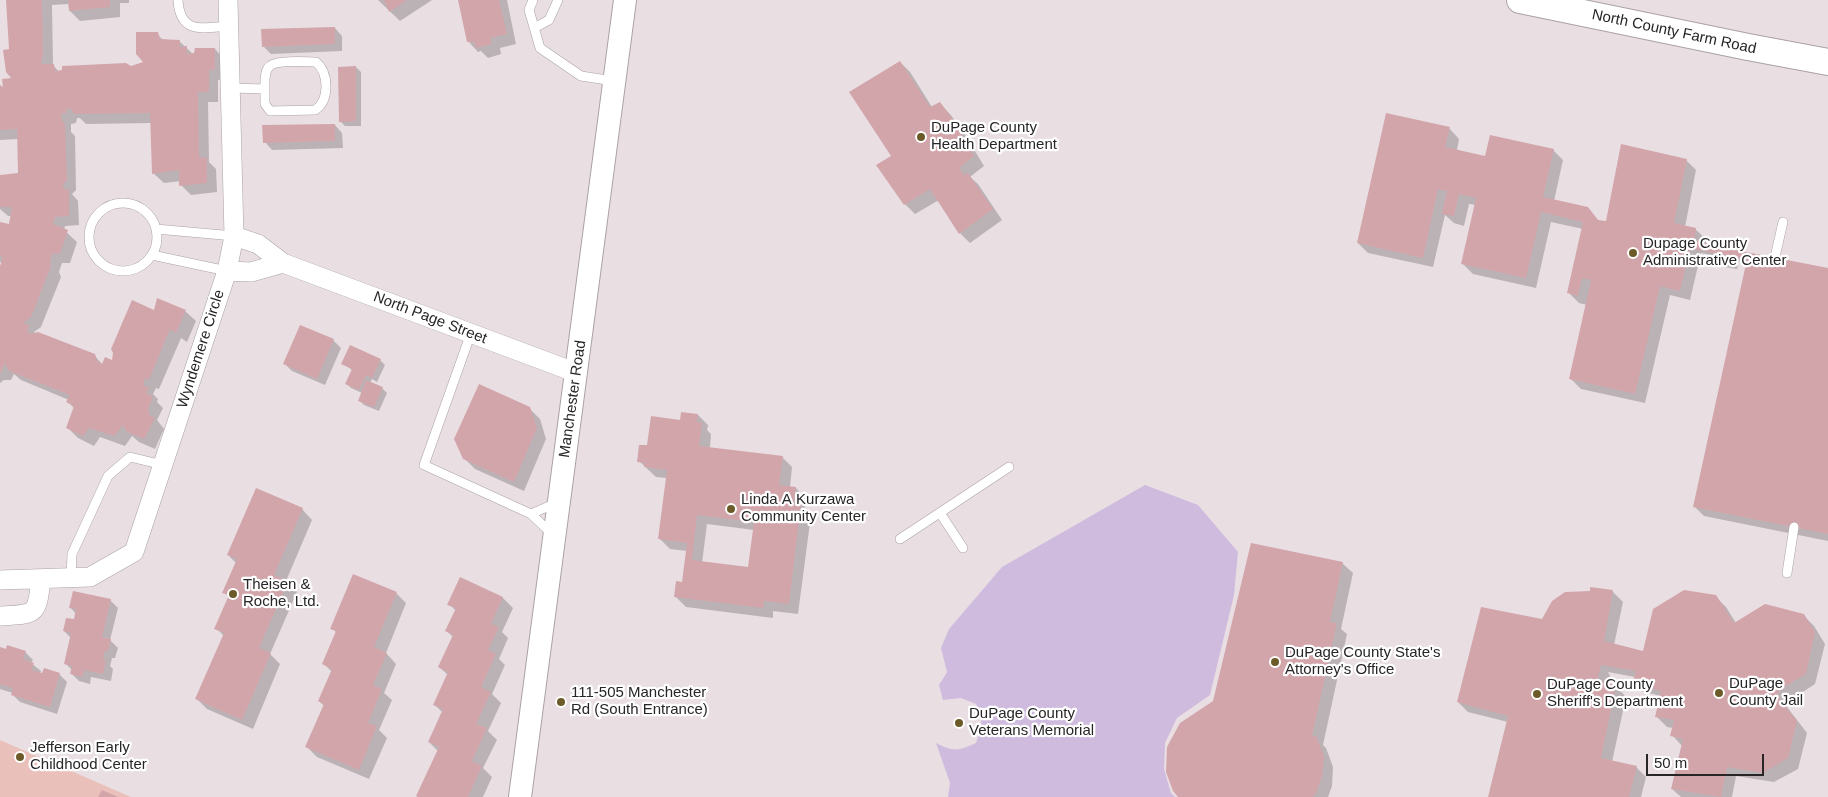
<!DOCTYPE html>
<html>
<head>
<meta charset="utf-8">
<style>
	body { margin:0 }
	#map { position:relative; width:1828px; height:797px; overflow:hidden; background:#e9dfe3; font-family:Arial,sans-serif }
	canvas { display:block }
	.scale { position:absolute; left:1646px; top:754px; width:118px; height:22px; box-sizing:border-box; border:2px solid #282526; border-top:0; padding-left:6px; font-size:15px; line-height:18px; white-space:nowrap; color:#282526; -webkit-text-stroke:4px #fff; paint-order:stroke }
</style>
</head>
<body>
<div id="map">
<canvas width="1828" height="797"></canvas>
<div class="scale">50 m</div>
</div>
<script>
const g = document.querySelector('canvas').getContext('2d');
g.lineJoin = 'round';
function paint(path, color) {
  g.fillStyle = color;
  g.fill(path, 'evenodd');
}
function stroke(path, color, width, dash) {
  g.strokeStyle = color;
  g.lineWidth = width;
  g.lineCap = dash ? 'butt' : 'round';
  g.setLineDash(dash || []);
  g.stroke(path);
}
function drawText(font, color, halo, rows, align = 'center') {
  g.font = font + ' Arial,sans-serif';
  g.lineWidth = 4.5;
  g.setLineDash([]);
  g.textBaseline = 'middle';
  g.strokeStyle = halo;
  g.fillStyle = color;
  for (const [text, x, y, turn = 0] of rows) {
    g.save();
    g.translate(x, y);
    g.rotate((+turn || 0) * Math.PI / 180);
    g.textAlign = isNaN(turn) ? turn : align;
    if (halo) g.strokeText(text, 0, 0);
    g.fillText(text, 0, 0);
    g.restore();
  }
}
paint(new Path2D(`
	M0,740L131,797H0Z`), '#eac1ba');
paint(new Path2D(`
	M1145,485L1198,505L1238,552L1234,595L1210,695L1177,718L1165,743L1164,769L1171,793L1175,797H948L950,783L936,743C953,752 958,751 976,743C982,726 984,721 976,704L961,698L943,700L939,685L947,672L941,648L949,629L1002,567Z`), '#cfbbde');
paint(new Path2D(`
	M0,0H129V3H120V17L80,21L70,11L69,4L52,5L53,65L59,72L131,68L146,62L157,34L164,41H179L193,54L215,49L225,60L224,79L218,80V102H208L209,162L216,169L217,192L191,195L181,185V181L164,183L153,173L151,123L86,124L80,118H77L76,123L71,124V132L75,136L76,190L72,194L78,201L79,225L65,226L64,230L77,242L70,263H62L59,272L61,277L41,327L34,332L94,355L103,365L113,361L155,312L185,311L196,321L187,342L181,338L159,389L156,388L153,394L158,399L157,402L163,408L157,420L164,429L155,449L139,442L132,436L125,446L100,437L94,446L78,438L68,428L75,409L68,402L69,400L21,380L14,374L11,380H4L0,383V269L3,263L0,262V223L10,226L12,216H8L0,209V176L20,174L18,139L0,140V86L5,89L13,79L8,0Z
	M378,0H432L400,21Z
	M460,0H507L516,44L500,48L501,54L488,58L481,51L478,52L468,41Z
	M335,28L342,36V51L271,54L264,47Z
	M900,62L910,72L932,107L940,104L950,114L962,130L984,166L970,177L978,184L1002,220L970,243L960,233L939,200L915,214L905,204L893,156Z
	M356,67L361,72V126H345L340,121Z
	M335,125L342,133L343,148L272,150L265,142Z
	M1449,128L1459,139L1457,150L1486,157L1553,150L1563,160L1554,201L1587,208L1600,222L1607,223L1686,160L1696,170L1685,227L1695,229L1706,239V244L1720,248L1737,245L1742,250V252L1828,270V541L1704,516L1694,506L1748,263L1739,261L1737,269L1725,267L1720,262V257L1701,253L1690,300L1670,295L1645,403L1581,389L1571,379L1587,305L1579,303L1569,293L1583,229L1551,222L1536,288L1473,274L1463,264L1476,205L1469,204L1464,226L1454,223L1445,215L1433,267L1368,253L1358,243Z
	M301,326L333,340L341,348L325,385L292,371L285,364Z
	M380,360L385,365L377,382L372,379L370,383L382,388L387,393L379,411L364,405L359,400L362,393L351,388L346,383L353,371L343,363Z
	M529,408L540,419L546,439L524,491L475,469L464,458Z
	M698,415L708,425L707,430L711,434L710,448L782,457L792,467L790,488H796L806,499L805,509L811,515L798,614L773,611V618L686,607L676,597L684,583L687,551L670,549L660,539L667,478L656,477L639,461L648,447L681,421ZM707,524L754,530L749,568L702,563Z
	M302,509L312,520L286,581L297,592L270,654L280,664L253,729L207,709L197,699L224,636L216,628L229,597L224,592L236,563L228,555Z
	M1342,563L1353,573L1341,629L1347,634L1323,745L1326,748L1333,767L1332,786L1328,797H1179L1214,701Z
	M461,579L503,598L513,608L502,632L508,638L499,659L505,665L492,694L501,703L488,731L497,740L483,768L492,777L483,797H419L438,751L429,742L443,713L434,704L448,675L439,667L453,637L447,631L456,611L449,604Z
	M1591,588L1613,592L1623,602L1614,645L1644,652L1716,597L1726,607L1736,623L1803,615L1814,626L1825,644L1815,684L1789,701L1787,707L1807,733L1798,769L1774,782L1736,776L1732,797H1681L1672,789L1682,746L1672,735L1673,728L1667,727L1657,717L1661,696L1641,691L1634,683L1635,677L1608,672L1610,676L1608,685L1616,686L1626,697L1612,762L1636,767L1646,777L1641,797H1489L1508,722L1468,712L1458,702L1542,620L1591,592Z
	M396,593L406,603L386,653L396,664L384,693L392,700L379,730L387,738L369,779L317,757L307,747L324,706L319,701L332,672L324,664L337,633L332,628Z
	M110,600L118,608L110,640L118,648L115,658H112L110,666L113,669L111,681L91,677L90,684L79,681L72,674V670L66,664L71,638L64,631L75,621L76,614L70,607Z
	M0,648L25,652L33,660L31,663L41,671L40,674H59L67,682L57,714L20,702L13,695V693L0,689Z`), '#0003');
paint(new Path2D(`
	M6,0H42L43,55L41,64H54L55,71L62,70V66L126,63L131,66L143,62L136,54V32H158L160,39L180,40L179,47L187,46V54L194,53L195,48H215V69L209,70V92H198L199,157L207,158V183L179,186V170L152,174L150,113L75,114L71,109L67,108L66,113L61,114L62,121L65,124L67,180L63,184L64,189L69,190V216L55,217L53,224L68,230L60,254L52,253L50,261L51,266L31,317L23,323L29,325L27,332L32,334L38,332L95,354L97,360L102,364L105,357L112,360L113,353L111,349L132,300L154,310L157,298L186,310L176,333L170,329L149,380L145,378L143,385L149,387L146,393L153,397L148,409L150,416L155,418L144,439L127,432L123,425L114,436L89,428L83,436L66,428L74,406L66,402L70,395L9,371L5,363L0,374V266L3,257L0,256V222L9,224L12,207H0V175L18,173L17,129L0,130V85L3,87L2,79L11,78L6,72L3,50L9,49Z
	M68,0H110V7L69,11Z
	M384,0H407L389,12Z
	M458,0H499L507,34L490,38L492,44L476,48L474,42H467Z
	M335,27V44L262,47L261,29Z
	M900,61L930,107L940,102L952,118L974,156L959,168L964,175L968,173L993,209L959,234L930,189L904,205L876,165L891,156L849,92Z
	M356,66V121L339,122L338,67Z
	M1386,113L1450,127L1445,147L1485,156L1490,135L1554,149L1543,197L1588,207L1598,220L1606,221L1621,144L1687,159L1674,223L1696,228L1695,237L1691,240L1720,246L1723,241L1738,244L1736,250L1828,268V534L1693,507L1747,259L1735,257L1733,265L1719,263L1718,254L1690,248L1680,291L1660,286L1635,394L1569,379L1591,280L1582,278L1578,296L1567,293L1583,222L1541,212L1526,278L1461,264L1476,198L1459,194L1454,216L1442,214L1447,191L1438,189L1423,258L1357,243Z
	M335,124V141L263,143L262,125Z
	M300,325L334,339L317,379L283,364Z
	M350,345L381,359L372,378L366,375L359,390L345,384L352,369L341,364Z
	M366,380L383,387L374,407L358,401Z
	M479,384L530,407L537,428L514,482L463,459L454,439Z
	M681,412L698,414L697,422L702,423L699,446L783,456L779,485L796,487L794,503L801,504L789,604L764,601L763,608L674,597L676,581L682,582L687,543L658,539L667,470L644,467L645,463L637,462L639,445H647L651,416L680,420ZM697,515L754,522L748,567L692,560Z
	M256,488L303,508L274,575L288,581L259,648L271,653L242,720L195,699L224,633L214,629L229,595L222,593L237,559L227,555Z
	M1251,543L1343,562L1330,622L1337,623L1312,736H1316L1324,756L1322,776L1316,793L1313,797H1178L1173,791L1166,772L1167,747L1180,723L1213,701Z
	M353,574L397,592L374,647L387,653L373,685L382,689L368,723L377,726L359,770L305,747L324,704L318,701L332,669L322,664L336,631L330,629Z
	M460,577L503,597L491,624L499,627L488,650L496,654L481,687L491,692L476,724L487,728L472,761L482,766L468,797H418L416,796L439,747L428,742L443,709L433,705L448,672L438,667L453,635L445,631L456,608L447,605Z
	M1590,587L1613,590L1604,641L1643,651L1653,609L1684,590L1716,595L1734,623L1765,604L1804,614L1815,632L1806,674L1779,690L1777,696L1797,721L1788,758L1763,773L1727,767L1721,797L1671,789L1683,739L1670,736L1674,720L1655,717L1661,691L1632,683L1636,671L1601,665L1597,681L1616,685L1601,758L1637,766L1629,797H1488L1508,716L1457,702L1481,607L1542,619L1552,601L1565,592L1590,591Z
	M73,591L111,599L102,637L111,639L108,651H105L103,659L106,660L103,674L84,670L82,677L70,674L72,666L64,664L71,633L63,631L66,618L74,619L76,609L69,608Z
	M7,645L26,651L23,659L34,663L31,670L42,673L44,668L60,673L50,707L11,695L13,688L0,684V647L6,649Z
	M102,790L118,797H98Z`), '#d2a5ab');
const service = new Path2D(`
	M178,0C180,35 203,28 229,26
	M533,0L529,10L540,48L581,76L614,81
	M534,28L549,20L558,0
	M231,88L265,89C265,82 264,74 268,68C273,59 305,62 316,62C329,73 330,100 315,110L270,111L265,104V89
	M89 237a34 34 0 1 1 68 0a34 34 0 1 1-68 0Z
	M156,229L234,236
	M152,255L227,271
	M1775,257L1783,222
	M471,333L424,465L531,514L552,534
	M940,513L963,548
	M531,514L556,503
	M900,539L1009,467
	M1787,573L1794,527
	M71,578L72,554L108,476L130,457L163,465`);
const minor = new Path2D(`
	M234,236L258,244L283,263L577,373
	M227,271L251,272L283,263
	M0,580L90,577L134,552L227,271L234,236L228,0
	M0,616C36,614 37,616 41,579`);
const tertiary = new Path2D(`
	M520,797L625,0`);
const secondary = new Path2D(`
	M1520,0L1748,47L1828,62`);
stroke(service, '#aaa1a5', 10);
stroke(minor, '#aaa1a5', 20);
stroke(tertiary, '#aaa1a5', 24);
stroke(secondary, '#aaa1a5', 28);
stroke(service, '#fff', 9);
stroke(minor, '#fff', 19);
stroke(tertiary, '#fff', 22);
stroke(secondary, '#fff', 26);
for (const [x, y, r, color] of [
	[921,137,5,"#6c5a28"],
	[1633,253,5,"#6c5a28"],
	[731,509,5,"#6c5a28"],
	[233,594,5,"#6c5a28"],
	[1275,662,5,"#6c5a28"],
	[1719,693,5,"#6c5a28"],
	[1537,694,5,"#6c5a28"],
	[561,702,5,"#6c5a28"],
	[959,723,5,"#6c5a28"],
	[20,757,5,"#6c5a28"]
]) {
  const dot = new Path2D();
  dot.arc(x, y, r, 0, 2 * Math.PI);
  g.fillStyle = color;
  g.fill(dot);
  stroke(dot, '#fff', 2);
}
drawText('15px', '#282526', '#fff', [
	["North County Farm Road",1674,32,12],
	["North Page Street",430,318,21],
	["Wyndemere Circle",201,349,-72],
	["Manchester Road",573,399,-82]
]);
drawText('15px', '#282526', '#fff', [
	["DuPage County",931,128],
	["Health Department",931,145],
	["Dupage County",1643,244],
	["Administrative Center",1643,261],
	["Linda A Kurzawa",741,500],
	["Community Center",741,517],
	["Theisen &",243,585],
	["Roche, Ltd.",243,602],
	["DuPage County State's",1285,653],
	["Attorney's Office",1285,670],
	["DuPage",1729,684],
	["County Jail",1729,701],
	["DuPage County",1547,685],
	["Sheriff's Department",1547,702],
	["111-505 Manchester",571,693],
	["Rd (South Entrance)",571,710],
	["DuPage County",969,714],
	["Veterans Memorial",969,731],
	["Jefferson Early",30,748],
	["Childhood Center",30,765]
], 'left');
</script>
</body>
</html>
